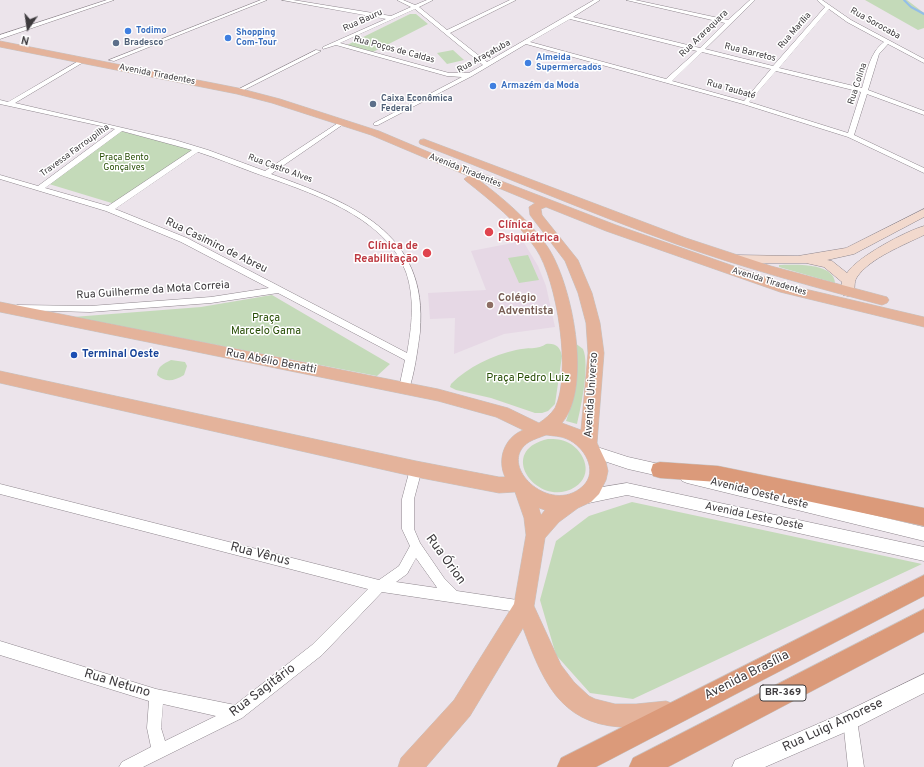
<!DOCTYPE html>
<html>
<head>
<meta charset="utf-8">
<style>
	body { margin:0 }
	#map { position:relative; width:924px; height:767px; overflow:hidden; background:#ece4eb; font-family:Overpass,sans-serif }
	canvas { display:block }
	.north { position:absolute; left:8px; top:8px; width:40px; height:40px; -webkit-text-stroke:3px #fff; paint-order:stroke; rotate:193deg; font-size:11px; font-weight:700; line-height:16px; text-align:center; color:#3d3a3d }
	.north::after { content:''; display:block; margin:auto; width:14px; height:18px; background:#3d3a3d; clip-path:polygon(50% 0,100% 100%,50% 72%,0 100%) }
</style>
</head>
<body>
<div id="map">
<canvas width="924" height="767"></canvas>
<div class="north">N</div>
</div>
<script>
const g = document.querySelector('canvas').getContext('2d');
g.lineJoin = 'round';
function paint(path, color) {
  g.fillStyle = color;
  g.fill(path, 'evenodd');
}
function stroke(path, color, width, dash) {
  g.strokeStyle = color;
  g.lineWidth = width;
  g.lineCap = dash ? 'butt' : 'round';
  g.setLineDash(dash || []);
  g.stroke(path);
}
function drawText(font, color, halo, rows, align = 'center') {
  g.font = font + ' Overpass,sans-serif';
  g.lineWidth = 3;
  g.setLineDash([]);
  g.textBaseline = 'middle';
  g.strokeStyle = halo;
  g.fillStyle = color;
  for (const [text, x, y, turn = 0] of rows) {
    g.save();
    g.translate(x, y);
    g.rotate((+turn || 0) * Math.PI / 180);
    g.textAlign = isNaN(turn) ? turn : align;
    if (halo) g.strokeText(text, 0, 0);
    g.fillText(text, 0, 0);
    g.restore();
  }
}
paint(new Path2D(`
	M523,241L538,266L546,286L555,327L504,334L454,354L455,318L430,319L428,293L486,290L471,251Z`), '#e6d8e5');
paint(new Path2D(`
	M865,0H907L924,13V28L918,30Z
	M410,14H416L428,24L373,52L347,45Z
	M453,50L464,60L447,64L437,53Z
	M121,131L193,150L115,204L49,184Z
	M528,255L539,280L519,283L508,258Z
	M779,265C793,265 834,262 835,283L779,267Z
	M272,295L390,364L377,376L73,317L201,307Z
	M575,343L583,349C590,365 581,407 577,424L566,421L571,406Z
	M546,344C556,343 560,347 562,356L555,404L548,411L542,413H535L491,398L456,390L450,387L451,384C468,367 493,355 516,350C526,347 539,350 546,344Z
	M171,360L185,362L187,366L184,375C174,381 166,383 157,375C158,366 163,364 171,360Z
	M548,439C555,439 562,439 569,443C585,452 594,475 575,487C539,510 494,451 548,439Z
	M632,502L922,564L633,699L590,693L556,655L540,600L556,541L589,516Z`), '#c4dab9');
stroke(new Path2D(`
	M904,0L911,7L924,14`), '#93bee8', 2);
const minor = new Path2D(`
	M107,0H114L0,39V35Z
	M261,0H267L114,61L109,60Z
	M282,0H293L391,16L411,7L397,0H403L415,5L427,0H433L419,7L447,30L510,0H516L450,33L487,62L594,0H600L573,17L700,48L725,23L626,0H635L728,20L750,0H755L705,49L773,66L825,7L817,0H822L851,20L924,59V63L922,62L888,44L879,54L868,90L924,111V115L867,94L854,135L924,168V173L848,137L743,104L526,44L472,76L378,125H374V123L462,77L447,76L336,45L323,49V47L386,19ZM415,9L483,65L469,73H449L340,43ZM829,9L847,22L884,42C870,52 867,72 862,88L779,68ZM570,19L697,51L666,79L530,42ZM702,52L771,69L744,101L672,81ZM776,71L861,92L848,133L749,102Z
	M316,50L321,51L240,92L235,91Z
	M82,59L87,60L15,103L175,140L208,150L265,171L341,121H345V123L271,174C350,203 429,231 420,332C418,347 414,378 408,391H400L399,388L405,360L278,293L211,303L90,312L14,310L12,308L17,305L90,306L211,297L269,288L181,242L106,211L0,179V175L38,186L115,129L0,104V100L8,102ZM122,131L192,150L108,206L45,188ZM198,152C217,158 236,166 255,173C306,191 385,215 406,272C415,298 412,326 407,353L187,238L115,209Z
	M416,464L420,466L422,469L414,499V529L420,543L444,578L457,591L524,601L529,602L530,607L529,612L524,613L382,592L322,655L242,718L143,767H119L122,762L151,747L147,728L149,701L0,655V641L156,689L235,705L312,645L368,589L0,494V484L379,580L399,566L410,546L402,529V499L410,469L412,466ZM416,558L436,586L437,588L396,582L407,574ZM163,704L216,716L165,741L161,728Z
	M850,713L855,715L857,720L864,767H848L843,720L845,715Z`);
const tertiary = new Path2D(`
	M594,446L628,457L668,466L673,468L675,472L673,476L668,478L628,469L589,456L587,452L589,448Z
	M687,471L924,527V541L687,483L682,481L680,477L682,473Z
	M627,483L924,547V561L627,495L584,504L579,502L577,497L579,492L584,490Z
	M924,674V693L857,727L765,767H732L735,760L843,713Z`);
const secondary = new Path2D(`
	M924,209V217L854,254L827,260L832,261L847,273C857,257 906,231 924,226V235C904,245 870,258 857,277C853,283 856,289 853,295L848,296L843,295L841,292L842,282L824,267L806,263H736L732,262L730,259L732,256L736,255L798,256L846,248Z`);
const primary = new Path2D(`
	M0,41L238,88L280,99L379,131L457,164L616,225L788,285L924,317V327L780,292L606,231L546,207L541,209L542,215L578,260L592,293L600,323L604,353L597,443L606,462L608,471L606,480L599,494L591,502L578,508L559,522L545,538L534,606L561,665L574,682L589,696L595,699L615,704H636L666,701L674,704L677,712L674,720C658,727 638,728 620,727C559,723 542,679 523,628L470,716L426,767H398L401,758L454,700L514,604L526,535L524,518L515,492L499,493L416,477L0,383V371L416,461L499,477H505C497,459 504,438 523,430L496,417L438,401L0,312V302L438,389L508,408L539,423C545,419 551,414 555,408C572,374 557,280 536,249C518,222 491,201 466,181L464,179L468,176L371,135L272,103L237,94L0,47ZM479,180L535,203L529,207L530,215L565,261L578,293L586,323L588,353L581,430L562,423C593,387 572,282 547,246C529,220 504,199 479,180ZM546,435C553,436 561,436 567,439C584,446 599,471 583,486C550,517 495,464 529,442C534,439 541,437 546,435ZM539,508L545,510L541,515Z
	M424,139L686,238L771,266L887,297L889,300L887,303L882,305C813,287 744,268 676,244C590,213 506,177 420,144L419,142L420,140Z`);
const trunk = new Path2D(`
	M660,462L718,466L924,508V526L718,482L660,478L653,476L651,470L653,464Z
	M924,575V596L596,767H557L561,758Z
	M924,609V632L668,767H629L633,758Z`);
stroke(minor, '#8e868d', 1);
stroke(tertiary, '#8e868d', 1);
stroke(secondary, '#8e868d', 1);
stroke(primary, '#c5c4c5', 1);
stroke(trunk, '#c5c4c5', 1);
paint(minor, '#fff');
paint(tertiary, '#fff');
paint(secondary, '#f2d9cd');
paint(primary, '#e4b39b');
paint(trunk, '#db9a7a');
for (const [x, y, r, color] of [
	[128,31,4,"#3f7fe0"],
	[228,38,4,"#3f7fe0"],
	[116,43,4,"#5c6f8a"],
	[528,63,4,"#3f7fe0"],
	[493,86,4,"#3f7fe0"],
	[373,104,4,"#5c6f8a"],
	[489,232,5,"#e0444e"],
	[427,253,5,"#e0444e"],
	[490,305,4,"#8d6e63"],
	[74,355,4,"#1a4fb4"]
]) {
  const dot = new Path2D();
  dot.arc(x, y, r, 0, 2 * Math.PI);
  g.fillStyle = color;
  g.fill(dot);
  stroke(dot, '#fff', 1.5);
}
drawText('9px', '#3d3a3d', '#fff', [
	["Rua Bauru",363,21,-24],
	["Rua Sorocaba",875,24,29],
	["Rua Marília",795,31,-49],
	["Rua Araraquara",704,34,-44],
	["Rua Poços de Caldas",394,50,15],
	["Rua Barretos",750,53,14],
	["Rua Araçatuba",484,57,-29],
	["Avenida Tiradentes",157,75,11],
	["Rua Colina",858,84,-72],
	["Rua Taubaté",731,90,16],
	["Travessa Farroupilha",75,151,-36],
	["Rua Castro Alves",280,169,20],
	["Avenida Tiradentes",465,171,22],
	["Avenida Tiradentes",769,282,17]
]);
drawText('bold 9px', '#366cbe', '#fff', [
	["Todimo",136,31],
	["Shopping",236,33],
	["Com-Tour",236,43],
	["Almeida",536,58],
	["Supermercados",536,68],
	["Armazém da Moda",501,86]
], 'left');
drawText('bold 9px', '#4e5e75', '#fff', [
	["Bradesco",124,43],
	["Caixa Econômica",381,99],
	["Federal",381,109]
], 'left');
drawText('9px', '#274d05', '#fff', [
	["Praça Bento",124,158],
	["Gonçalves",124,168]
]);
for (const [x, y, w] of [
	[783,693,46]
]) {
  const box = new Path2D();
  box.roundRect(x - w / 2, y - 8, w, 16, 3);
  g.fillStyle = '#fff';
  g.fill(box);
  stroke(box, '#3d3a3d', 1);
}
drawText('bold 10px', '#3d3a3d', null, [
	["BR-369",783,693]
]);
drawText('bold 11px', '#be3a42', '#fff', [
	["Clínica",498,226],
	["Psiquiátrica",498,239],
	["Clínica de",418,247,"right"],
	["Reabilitação",418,260,"right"]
], 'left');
drawText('11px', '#3d3a3d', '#fff', [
	["Rua Casimiro de Abreu",216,246,26],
	["Rua Guilherme da Mota Correia",153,291,-4],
	["Rua Abélio Benatti",271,362,11],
	["Avenida Universo",592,395,-86],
	["Avenida Oeste Leste",759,494,14],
	["Avenida Leste Oeste",754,517,12]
]);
drawText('bold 11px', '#785e54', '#fff', [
	["Colégio",498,299],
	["Adventista",498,312]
], 'left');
drawText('11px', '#274d05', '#fff', [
	["Praça",266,319],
	["Marcelo Gama",266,332],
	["Praça Pedro Luiz",528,379]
]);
drawText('bold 11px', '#164399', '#fff', [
	["Terminal Oeste",82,355]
], 'left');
drawText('13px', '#3d3a3d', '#fff', [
	["Rua Vênus",260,555,14],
	["Rua Órion",445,560,54],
	["Avenida Brasília",747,676,-27],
	["Rua Netuno",117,684,17],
	["Rua Sagitário",263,691,-37],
	["Rua Luigi Amorese",833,726,-25]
]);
</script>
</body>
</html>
